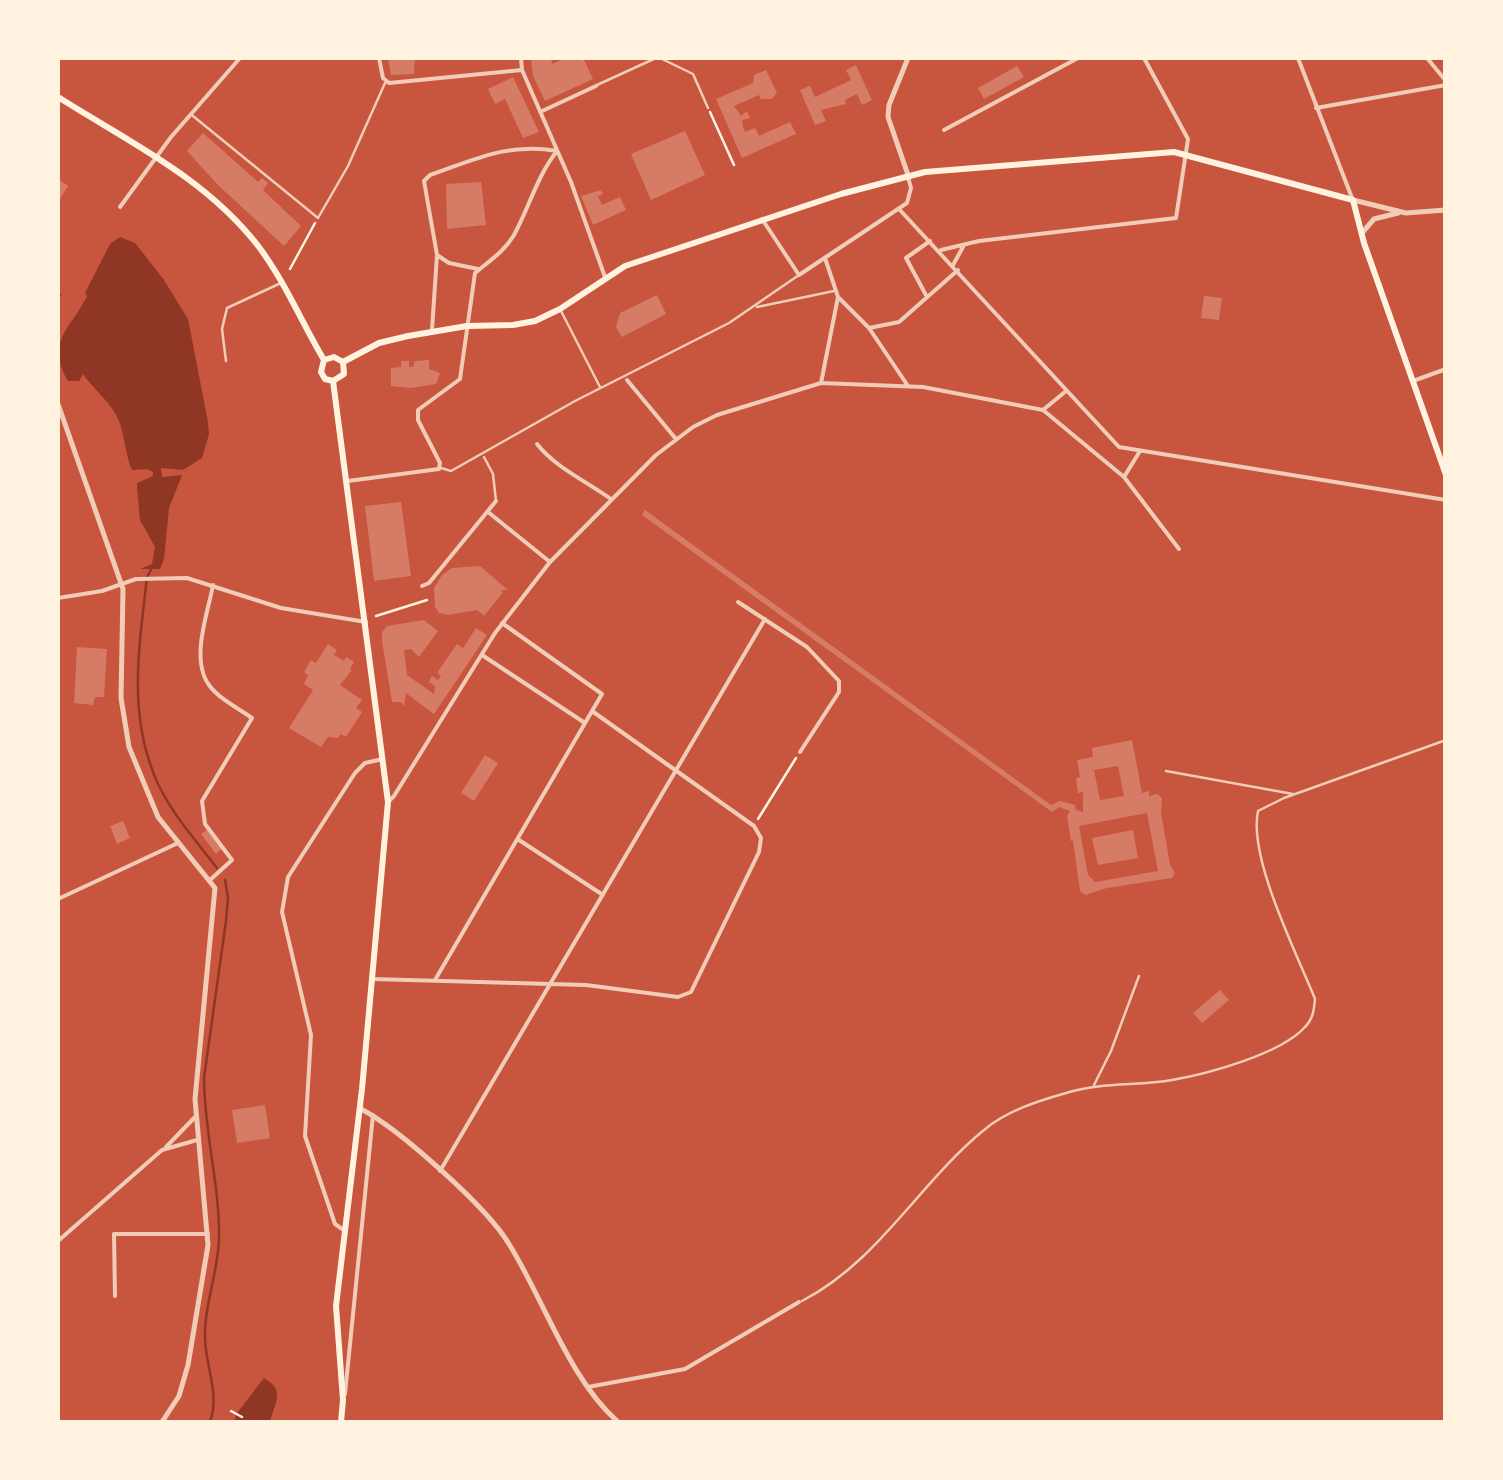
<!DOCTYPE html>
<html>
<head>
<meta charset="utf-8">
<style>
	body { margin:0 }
	#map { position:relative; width:1503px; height:1480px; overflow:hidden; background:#c8553d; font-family:"Titillium Web",sans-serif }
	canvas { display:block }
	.frame { position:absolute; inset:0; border:60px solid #fff3e0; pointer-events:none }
</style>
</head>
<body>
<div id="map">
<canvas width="1503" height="1480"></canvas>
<div class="frame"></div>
</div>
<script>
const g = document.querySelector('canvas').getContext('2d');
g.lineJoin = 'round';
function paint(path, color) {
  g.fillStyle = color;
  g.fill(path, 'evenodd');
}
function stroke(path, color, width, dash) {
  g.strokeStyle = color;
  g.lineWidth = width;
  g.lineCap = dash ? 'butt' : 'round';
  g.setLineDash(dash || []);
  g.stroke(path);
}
paint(new Path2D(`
	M120,237L135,243L164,280L188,319L208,422L209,434L202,458L183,470L161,468L162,477L182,475L169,508L164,559L160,569H140L152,564L155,547L140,520L137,487V483L153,476V472L147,469L132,470C125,454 125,437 119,421C112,403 94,390 83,374L79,381H68C45,341 71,329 87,296L85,293L110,244Z
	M264,1378C286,1391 275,1402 270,1422H234L237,1413Z`), '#8f3625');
stroke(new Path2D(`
	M58,292L60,295
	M152,568L147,577C139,649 127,716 158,784C173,815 196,841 217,868
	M210,1422C220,1394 206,1368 205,1339C204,1306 218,1272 219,1239C220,1185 204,1132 204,1078L226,921L228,898L225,880`), '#8f3625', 2.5);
paint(new Path2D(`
	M388,58H415L414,74L391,75Z
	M531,58H551L552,64L566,58H575L576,61L583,58L593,79L545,101L533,76Z
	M856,65L872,100L862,105L857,94L845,100L846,104L821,110L826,121L815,125L800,90L810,86L815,97L851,80L846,70Z
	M1017,66L1024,77L984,99L978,88Z
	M766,70L777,93L771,99H761L759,95L734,106L741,116L747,111L750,118L742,120L743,127L745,132L755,128L759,136L790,122L796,134L742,158L716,99L753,83L754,75Z
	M513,77L539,132L523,138L505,99L495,104L488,89Z
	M685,131L705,175L651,200L631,154Z
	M203,133L258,182L262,178L268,183L263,190L301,226L284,246L218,185L187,151Z
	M58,179L68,186L58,202Z
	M481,182L486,225L447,229L446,184Z
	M601,190L603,194L598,196L602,205L620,197L626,210L593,225L581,196Z
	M657,295L666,314L622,337L616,327L620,313Z
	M1204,296L1222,298L1219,320L1201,318Z
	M429,360V369L440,373L436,384L411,388L391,386V368L401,367V361H409V367H413L415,361Z
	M401,502L411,576L374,581L365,506Z
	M645,510L1051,805L1060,801L1075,805L1076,810L1083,812V792L1078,793L1076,778L1080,777L1077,760L1093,757L1092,748L1132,740L1142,793L1149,791V796L1157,794L1162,798L1161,813L1170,864L1175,873L1172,878L1107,888L1085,895L1080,891L1073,841H1071L1067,816L1070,811L1059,807L1052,812L642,515ZM1118,766L1124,796L1100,800L1094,770ZM1147,813L1158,871L1095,882L1088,875L1079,826Z
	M480,566L508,590H500L503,592L484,616L477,610L448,615L439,613L435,607L434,588L442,575L452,568Z
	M424,620L438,631L419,657L411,649L404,650L407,675L434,694L435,686L429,682L432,676L438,680L441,676L437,673L457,644L463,648L476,628L487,635L434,714L406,693L404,706L401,702H392L382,641V632L387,626Z
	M328,644L337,650L334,655L344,661L346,657L354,662L350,669L352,670L340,685L362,700L356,708L362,712L346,737L341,734L338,738L328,737L321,747L289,728L313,690L304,684L308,675L304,672L311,660L316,663Z
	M77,647L107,649L104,697H95L93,705L74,703Z
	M485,755L498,763L474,801L461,793Z
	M123,821L130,838L117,844L110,826Z
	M207,830L222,849L216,854L201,834Z
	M1133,830L1138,858L1098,865L1092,838Z
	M1220,990L1229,1000L1202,1023L1193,1013Z
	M265,1105L270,1138L237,1143L232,1110Z`), '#d67c66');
stroke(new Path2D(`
	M710,112L734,165
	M290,269L315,223
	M376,616L427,600
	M758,819L796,758
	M231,1411L242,1417`), '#fff3e0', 2.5);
stroke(new Path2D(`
	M660,58L693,74L708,108
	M597,85L656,58
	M193,116L318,218L348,166L385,83
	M560,309L600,387
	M226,361L222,329L227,308L281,283
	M1166,771L1293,794
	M1094,1085L1111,1051L1139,976
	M802,1301C879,1261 918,1184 984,1130C1006,1111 1038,1101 1066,1093C1101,1082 1137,1086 1172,1080C1207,1074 1281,1054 1305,1027C1313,1019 1314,1010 1315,999C1297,954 1248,858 1258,811L1284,798L1446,740`), '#f1ccb7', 2.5);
stroke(new Path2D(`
	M757,307L834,291
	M484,457L493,474L496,501
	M441,468L451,471L575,401L729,323L799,275`), '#f1ccb7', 2.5);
stroke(new Path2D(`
	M379,58L383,78L389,83L522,70
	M521,58L522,70L571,182L605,277
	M1298,58L1352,198
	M1427,58L1446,81
	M1316,108L1446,85
	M540,112L596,86
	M944,130L1078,58
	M120,207L171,137L240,58
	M899,209L1119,447L1446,500
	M762,219L799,275L907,203L911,188L908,177
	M941,250L979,241L1176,218L1188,139L1144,58
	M825,258L838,297L869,328L908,386
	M953,265L964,245
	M478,269L449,263L437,255L424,181L430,175C474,160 509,142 557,151
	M927,297L906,258L930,241
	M869,328L899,322L958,270
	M432,330L437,255
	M627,380L676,439
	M1413,381L1446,369
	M821,383L838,297
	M1043,410L1066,391
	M537,444C556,468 586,481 611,499
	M1124,477L1140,451
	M348,481L439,469L440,463L418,420V410L460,379L475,273C489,261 504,252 514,235C529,208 537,176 557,151
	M488,512L550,562
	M422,586L429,583L496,501
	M58,598L102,591L136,579L187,578L281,608L366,622
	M738,602L807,647L839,681V692L800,752
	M482,655L585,723
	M388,802L394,796L495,633L550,562L656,455L693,427L717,415L821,383L923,387L1043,410L1124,477L1179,549
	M519,840L603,895
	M210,880L232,860L205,824L202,801L252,718C238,708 219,699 209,685C190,659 208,613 213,585
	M58,899L178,843
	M372,979L586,985L678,997L691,992L759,852L761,838L754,826L592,711
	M435,980L602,694L502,623
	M166,1147L196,1116
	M440,1171L765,619
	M345,1231L335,1224L305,1136L311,1035L282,912L288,877L355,773L365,763L383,759
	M58,1241L162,1150L197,1140
	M115,1296L114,1234H208
	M588,1387L685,1369L799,1302
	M345,1394L373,1115`), '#f1ccb7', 4);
stroke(new Path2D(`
	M908,175L888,117L889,105L908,58
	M1353,200L1406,213L1446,210
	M1362,233L1374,219L1398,213
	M58,404L123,589L121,698L129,747L158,817L215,888L195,1099L208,1245L188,1365L179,1396L162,1422
	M361,1109C399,1129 487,1207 509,1244C544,1300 569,1379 618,1422`), '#f1ccb7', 5);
stroke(new Path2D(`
	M343,362L379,343L408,336L467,326L513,325L535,321L560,309L625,266L841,194L925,172L1174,152L1353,200L1364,243L1446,475`), '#fff3e0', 6);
stroke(new Path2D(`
	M58,97C129,142 206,178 259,247C285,282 302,323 324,360
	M324,360L334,357L343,362L344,374L333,381
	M324,360L321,372L325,379L333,381
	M333,381L388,802L362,1089L336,1306L343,1400L341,1422`), '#fff3e0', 6);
</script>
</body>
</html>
